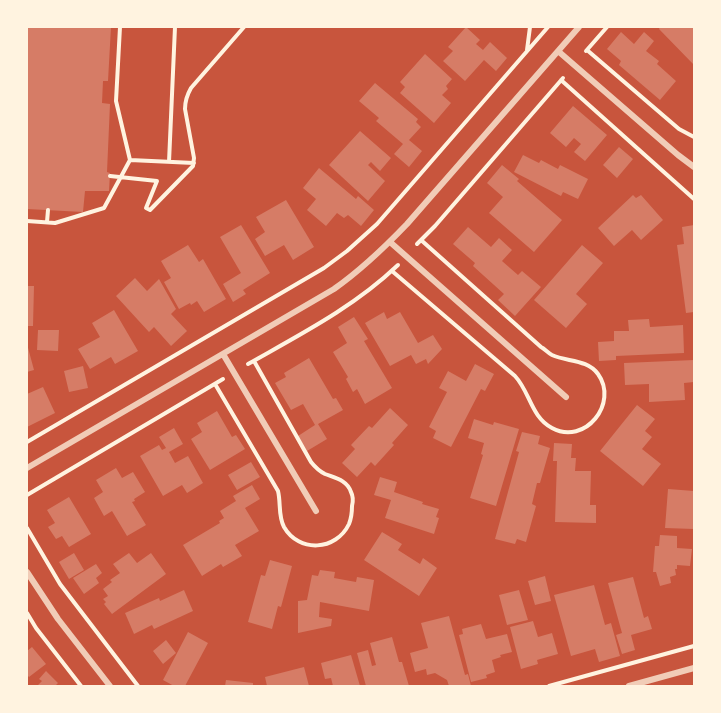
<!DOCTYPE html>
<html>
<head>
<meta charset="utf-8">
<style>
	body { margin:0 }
	#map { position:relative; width:721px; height:713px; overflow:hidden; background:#c8553d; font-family:Poppins,sans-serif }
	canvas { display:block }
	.frame { position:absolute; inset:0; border:28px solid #fff3e0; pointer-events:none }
</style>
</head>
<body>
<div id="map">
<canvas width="721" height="713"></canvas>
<div class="frame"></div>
</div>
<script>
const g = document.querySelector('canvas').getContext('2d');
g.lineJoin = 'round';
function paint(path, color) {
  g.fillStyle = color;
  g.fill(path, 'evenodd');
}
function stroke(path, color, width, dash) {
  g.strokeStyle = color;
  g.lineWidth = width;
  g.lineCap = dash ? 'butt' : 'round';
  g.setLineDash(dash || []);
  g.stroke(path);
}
paint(new Path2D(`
	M27,27H111L108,81H103L102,103L110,104L107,172L110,173L109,191H85L83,212L27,209Z
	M466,27L480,40L476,44L483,50L490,42L507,58L496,71L484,60L465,81L443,61L453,51L448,47Z
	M660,27H694V65L659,29Z
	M621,32L634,44L644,32L654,41L646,51L659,61L657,64L676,81L660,100L619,65L621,61L607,49Z
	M425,54L452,79L446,86L448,89L442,95L451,103L434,123L400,93L405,87L400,82Z
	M375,83L418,119L416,122L421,127L409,140L422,151L409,167L394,154L403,144L376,121L379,118L359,101Z
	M573,106L607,135L585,161L574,152L581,144L574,138L566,147L550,133Z
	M360,131L391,158L380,171L371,162L368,165L385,181L368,201L329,165Z
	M619,147L633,159L617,178L603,165Z
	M523,155L539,163L541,160L558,169L560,165L588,179L578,199L563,192L561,196L514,172Z
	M502,165L519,179L517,181L562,220L534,252L489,213L503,197L487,183Z
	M319,168L356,199L358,196L374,210L361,226L348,215L344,218L337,213L326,226L307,210L316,199L303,188Z
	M633,195L636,198L641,195L663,220L641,240L632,230L614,246L598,228Z
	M286,200L314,247L293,260L284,245L265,256L255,239L265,232L256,217Z
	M241,225L270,273L243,290L246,294L233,302L223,284L241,273L220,237Z
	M694,225V312L686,313L677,245L684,244L682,227Z
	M468,227L491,247L499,238L512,250L502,261L518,275L522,271L541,287L515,316L498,300L504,294L473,266L475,263L453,244Z
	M188,245L199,262L203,259L226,299L204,312L197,301L191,305L190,303L179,309L164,282L171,278L161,261Z
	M582,245L603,263L576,294L587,304L566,328L534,300Z
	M135,278L147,291L159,279L176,309L171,314L187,331L171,346L154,327L149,332L116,296Z
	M27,286H34L33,326H27Z
	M114,310L138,351L115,364L111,357L90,369L78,349L100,337L92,323Z
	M384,312L387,319L400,312L418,343L433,335L442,349L428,364L426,359L416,364L411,355L390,366L365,323Z
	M354,317L368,339L364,341L392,388L365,404L357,389L353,392L346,379L348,377L333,352L347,343L338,327Z
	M649,319L650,327L683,325L684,353L616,356V360L599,361L598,342L614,341V331H629L628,320Z
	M38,330H59L58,351L37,350Z
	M27,344L34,370L27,372Z
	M309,358L333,399L336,398L343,410L318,424L327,439L307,451L298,436L315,425L303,404L291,410L275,383L286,377L284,373Z
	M694,360V382L684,383L685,400L649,402V384L625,385L624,363Z
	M475,364L494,374L485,391L481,389L451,447L433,438L436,431L429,427L447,392L439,388L448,371L466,381Z
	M83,366L88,388L69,392L64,371Z
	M43,387L55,413L27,427V394Z
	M637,405L655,419L645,431L652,437L642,449L661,464L643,486L600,451Z
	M390,408L408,425L392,443L394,445L375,466L371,462L357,477L342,463L355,449L351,445L369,426L372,428Z
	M217,411L232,437L236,435L245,449L210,470L191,439L202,432L197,423Z
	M474,419L493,425L494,422L519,429L496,506L470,498L483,455L481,454L484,443L468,438Z
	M174,428L183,444L169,452L175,463L188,456L203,483L187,493L182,485L163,496L140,456L159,445L162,450L166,448L159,437Z
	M522,432L540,436L538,444L550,448L540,483H537L532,504L536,506L526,542L517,539L515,544L495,539L519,452L516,451Z
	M554,443L572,444L571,458H576L575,471H591L590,505H596V523L555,522L557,461H553Z
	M251,462L260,477L237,490L228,475Z
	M116,468L122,478L133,472L145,492L134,499L135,501L132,502L146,525L127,536L112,511L104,516L94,498L103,492L96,480Z
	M380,477L397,482L394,492L423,502L422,504L439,509L436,517L439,518L434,534L385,518L391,500L374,495Z
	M252,485L260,499L245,508L259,531L235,545L242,556L223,567L221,564L202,576L183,545L220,523L219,521L224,518L220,511L236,501L233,496Z
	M668,489L694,491V529L665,528Z
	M69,497L91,534L69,547L62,536L56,539L48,527L55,523L47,510Z
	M382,532L402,544L398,550L420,564L423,558L437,568L419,596L364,560Z
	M660,535L677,536V548L692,549L690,566L677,565V569H675L676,575L670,577L671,583L660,586L656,572H653L655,546H659Z
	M74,553L84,570L69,579L59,562Z
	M129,553L137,563L151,553L166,574L112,614L104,604L106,602L103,599L108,596L103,589L112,582L110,580L120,573L113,564Z
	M270,560L292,566L281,607L278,606L272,629L248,622L261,575L265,576Z
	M96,564L102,573L96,578L99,583L84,594L73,578Z
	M320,570L335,572L334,578L356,582L357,577L374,580L369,611L320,602L319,617L332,619L331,626L298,633V601L307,600L312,575L318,576Z
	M545,576L551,601L535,605L528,581Z
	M633,577L644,618L648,616L652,629L631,635L635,650L622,654L616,635L622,633L608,583Z
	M594,585L605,625L611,623L620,656L599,662L595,649L571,656L554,595Z
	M184,590L193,611L154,629L152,625L134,634L125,613L159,598L160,601Z
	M519,590L528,620L507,625L499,595Z
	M449,616L465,675L468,674L471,686H449L447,680L435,673L427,675L426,669L415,672L410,653L428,648L421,623Z
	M533,621L538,637L552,633L558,654L537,660L538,664L521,669L510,627Z
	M481,624L486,639L507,634L512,652L500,655L501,657L492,660L495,672L486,675L487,678L471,682L459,635L463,634L462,629Z
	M188,632L208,643L185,686H174L163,680Z
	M392,637L399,662H402L409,686H366L357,653L368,650L372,666L376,665L370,643Z
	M166,640L176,653L163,664L153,651Z
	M32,647L46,664L29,677L27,675V651Z
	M351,655L360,686H333L331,678L325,679L321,663Z
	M304,667L309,686H267L265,677Z
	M46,671L58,683L55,686H37L42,681L39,679Z
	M226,680L253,683V686H225Z`), '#d67c66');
stroke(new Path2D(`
	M527,50L530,27
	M587,50L679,129L694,137
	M586,51L607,27
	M561,80L694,199
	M130,160L194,163
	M169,162L175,27
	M110,176L157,181L146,208L150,210L193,166L194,158L185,109C185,101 187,95 191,88L244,27
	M27,221L55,223L104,208L130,160L116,101L120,27
	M47,222L48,210
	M417,244L435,226L563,78
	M392,271L515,376C530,392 531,417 552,428C585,446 619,403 598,374C587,359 567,362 552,355C548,353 545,349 541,347L421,240
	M248,364C301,334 354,307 398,265
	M215,384L278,491C281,503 278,516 284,527C299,553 336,551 349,524C351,519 352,512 352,506C353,502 353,496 351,492C347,480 335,478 325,474C319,471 315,467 311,462L254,361
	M27,442L324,268L347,251L377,224L548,27
	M27,495L223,379
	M27,528L60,584L138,686
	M27,613L36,628L81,686
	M549,686L694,646`), '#fff3e0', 4);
stroke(new Path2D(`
	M558,51L678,155L694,167
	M390,242L566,397
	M223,354L316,511
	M27,468L334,289C361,270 384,248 407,224L579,27
	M27,572L58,619L110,686
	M629,686L694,668`), '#f1ccb7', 6);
</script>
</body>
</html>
